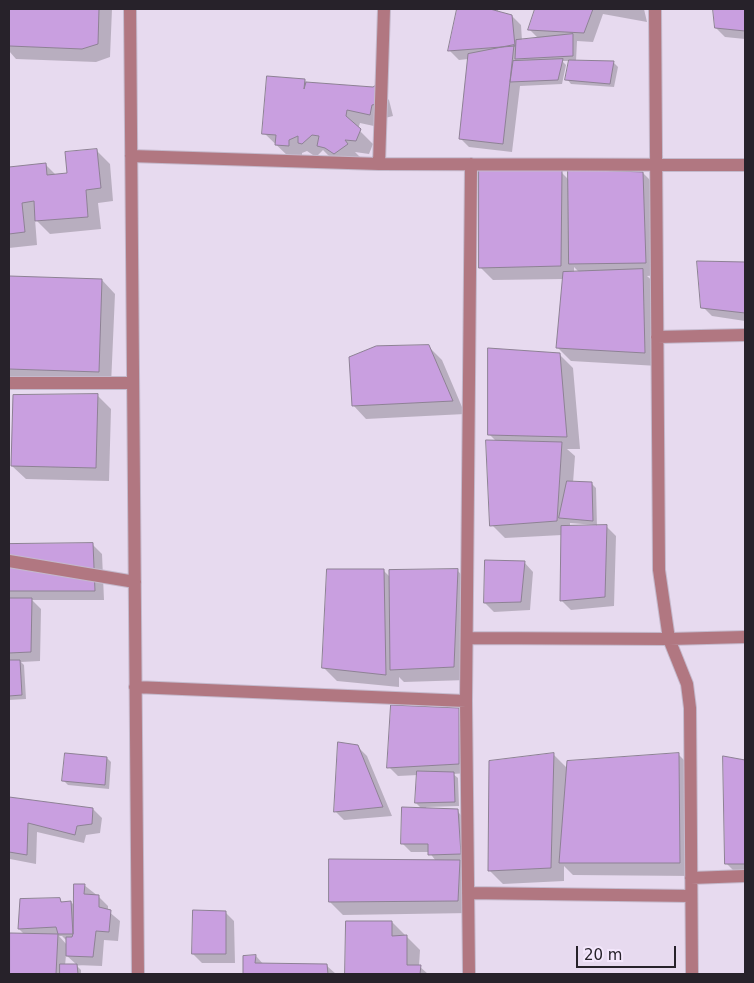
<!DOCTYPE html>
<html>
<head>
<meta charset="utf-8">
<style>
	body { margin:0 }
	#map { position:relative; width:754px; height:983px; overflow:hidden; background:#e7daef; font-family:"DejaVu Sans",sans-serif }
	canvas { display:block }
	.frame { position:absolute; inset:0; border:10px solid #27222a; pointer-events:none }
	.scale { position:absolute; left:576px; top:946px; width:100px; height:22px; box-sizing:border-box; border:2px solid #27222a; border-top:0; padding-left:6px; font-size:15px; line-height:18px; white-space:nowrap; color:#27222a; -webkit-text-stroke:4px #f4e7fc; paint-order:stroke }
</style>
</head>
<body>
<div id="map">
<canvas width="754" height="983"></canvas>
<div class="frame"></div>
<div class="scale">20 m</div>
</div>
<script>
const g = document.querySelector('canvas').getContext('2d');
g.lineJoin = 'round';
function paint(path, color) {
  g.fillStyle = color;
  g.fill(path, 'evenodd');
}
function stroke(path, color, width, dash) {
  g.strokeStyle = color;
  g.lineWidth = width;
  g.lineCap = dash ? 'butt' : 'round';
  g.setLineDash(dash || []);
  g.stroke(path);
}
paint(new Path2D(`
	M9,9H112L110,57L96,62L16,59L9,51Z
	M458,9H498V12L512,16L521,25L522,41L539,39L529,29L536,9H644L647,22L603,14L593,42L577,41L576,61L614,63L618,67L614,87L571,84L567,79L570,61H562L566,65L562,84L520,86L512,152L469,147L460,138L468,59L459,60L450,51Z
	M714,9H745V39L725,37L716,28Z
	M305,80L308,84L373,88L376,87L389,100L393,116L385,118L383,128L360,123L358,129L373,144L369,154L355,152L360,157L332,159L323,150L316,157L307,151L302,153V159L290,158L264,133Z
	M97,151L110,164L113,201L98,203L101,229L50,234L35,219L37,245L9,248V168L46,165L56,175L69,174Z
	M561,172L569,180L643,173L656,186L658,275L647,276L656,284L658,366L571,361L557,347L564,279L493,280L480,267ZM574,267L579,272H574Z
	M698,263L745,264V321L712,316L703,307Z
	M9,277L102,280L115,294L111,385L9,381Z
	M428,346L442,360L465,414L366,419L353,405Z
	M560,355L573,368L580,449H567L575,456L573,483L592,484L596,488L597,527H607L616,536L614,606L571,610L562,601V535L505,538L492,525L496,441L489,434ZM570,523L596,525V527H570Z
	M98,396L111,409L109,481L26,479L12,466Z
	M9,461L10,462L9,486Z
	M93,545L102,554L104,600H32L41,609L40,661L21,662L24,665L26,699L9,700V546Z
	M524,562L533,572L530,610L494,612L485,603Z
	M383,570L390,577L457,570L470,584L467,680L404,682L399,677V687L337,681L323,667Z
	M459,709L468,718L467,773L453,774L458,778L459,806L426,807V809L457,811L466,820L470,863H461L473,875L471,913L343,915L330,902L436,861L429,852H411L402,843L422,809L416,803L418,775L398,776L389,767Z
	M357,746L367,756L392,816L344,820L335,811Z
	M554,755L567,768L679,755L692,768L693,876L573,875L564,866V881L503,884L490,871Z
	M107,758L111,762L109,789L68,785L64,781Z
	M724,758L745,761V877L739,876L726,863Z
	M9,798L93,809L102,818L100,833L86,835L84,843L37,832L36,864L10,859Z
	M84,885L98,896L108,906V911L120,921L118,941L104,940L102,966L76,965L81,970V974H11L12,935H25L19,929L60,900L63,903L71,902L75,906ZM59,936H62L67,941V945ZM66,955L77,965L65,966Z
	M225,912L234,921L235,963H202L193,954Z
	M347,922H392L420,950L419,966L428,974H347Z
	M256,956L264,965L327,966L336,974H244L245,958Z`), '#0003');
const building = new Path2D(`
	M9,9H99L98,44L82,49L9,46Z
	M457,9H490L512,15L515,46L448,51Z
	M535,9H593L584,33L528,30Z
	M713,9H745V31L715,28Z
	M573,34V56L515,59L516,40Z
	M514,45L503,144L459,139L468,54Z
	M563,59L558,80L510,82L513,61Z
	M569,60L614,61L610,84L565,80Z
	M267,76L305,79L304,89L306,82L373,87L376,85L381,103L372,105L370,115L347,110L346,116L361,129L356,141L345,140L348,144L334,154L325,148L317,146L319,136L312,135L302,144L298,143V136L289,140V146L275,145L276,135L262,134Z
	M97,149L101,188L86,190L88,217L35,221L34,201L22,203L25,232L9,234V167L46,163L47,175L67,173L65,152Z
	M568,169L643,172L646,263L569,264Z
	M479,170H562L561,266L479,268Z
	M697,261L745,262V313L701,308Z
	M643,269L645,353L556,348L563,272Z
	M9,276L102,279L99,372L9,369Z
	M429,345L453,401L352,406L349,357L376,346Z
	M488,348L560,353L567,437L488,435Z
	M98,394L96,468L11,466L13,395Z
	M486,440L562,442L557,521L490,526Z
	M567,481L592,482L593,521L559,518Z
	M607,525L605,597L560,601L561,526Z
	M93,543L95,591H9V544Z
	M485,560L525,561L521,602L484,603Z
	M327,569H384L386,675L322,668Z
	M458,569L454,667L390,670L389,570Z
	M9,598H32L31,652L9,653Z
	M9,660H20L22,695L9,696Z
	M391,705L459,708V764L387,768Z
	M338,742L358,745L383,807L334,812Z
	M65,753L107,757L105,785L62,781Z
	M554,753L551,868L488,871L489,761Z
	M679,753L680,863H559L567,761Z
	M723,756L745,760V864H725Z
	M417,771L454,772L455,802L415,803Z
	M9,797L93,808L92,824L77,826L75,835L28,823L27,855L9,852Z
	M402,807L458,809L461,854L428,855V844H401Z
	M329,859L460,860L458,901L329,902Z
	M74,884H85L84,894L99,895V907L111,910L109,932L96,931L93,957L66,956V937H72L73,934Z
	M60,898L61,902L71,901L73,934H58L56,927L18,929L20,899Z
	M193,910L226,911V954H192Z
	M346,921H392V936L407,935V965H421L420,974H345Z
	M10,933L58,934L56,974H10Z
	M256,955L255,963L327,964L328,974H243V956Z
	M60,964H77L78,974H60Z`);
paint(building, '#c99fe0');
stroke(building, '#8d8194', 1);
const minor = new Path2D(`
	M130,9L138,974
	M655,9L659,570L669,639L687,684L690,708L692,974
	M131,156L379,164L745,165
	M379,164L384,9
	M657,337L745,335
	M9,383H133
	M9,561L135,582
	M467,638L669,639L745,637
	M135,687L466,701
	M691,878L745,876
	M468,893L691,896
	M469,974L466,701L471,164`);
stroke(minor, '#c4b9cc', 14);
stroke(minor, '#b17781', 12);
</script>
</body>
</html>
